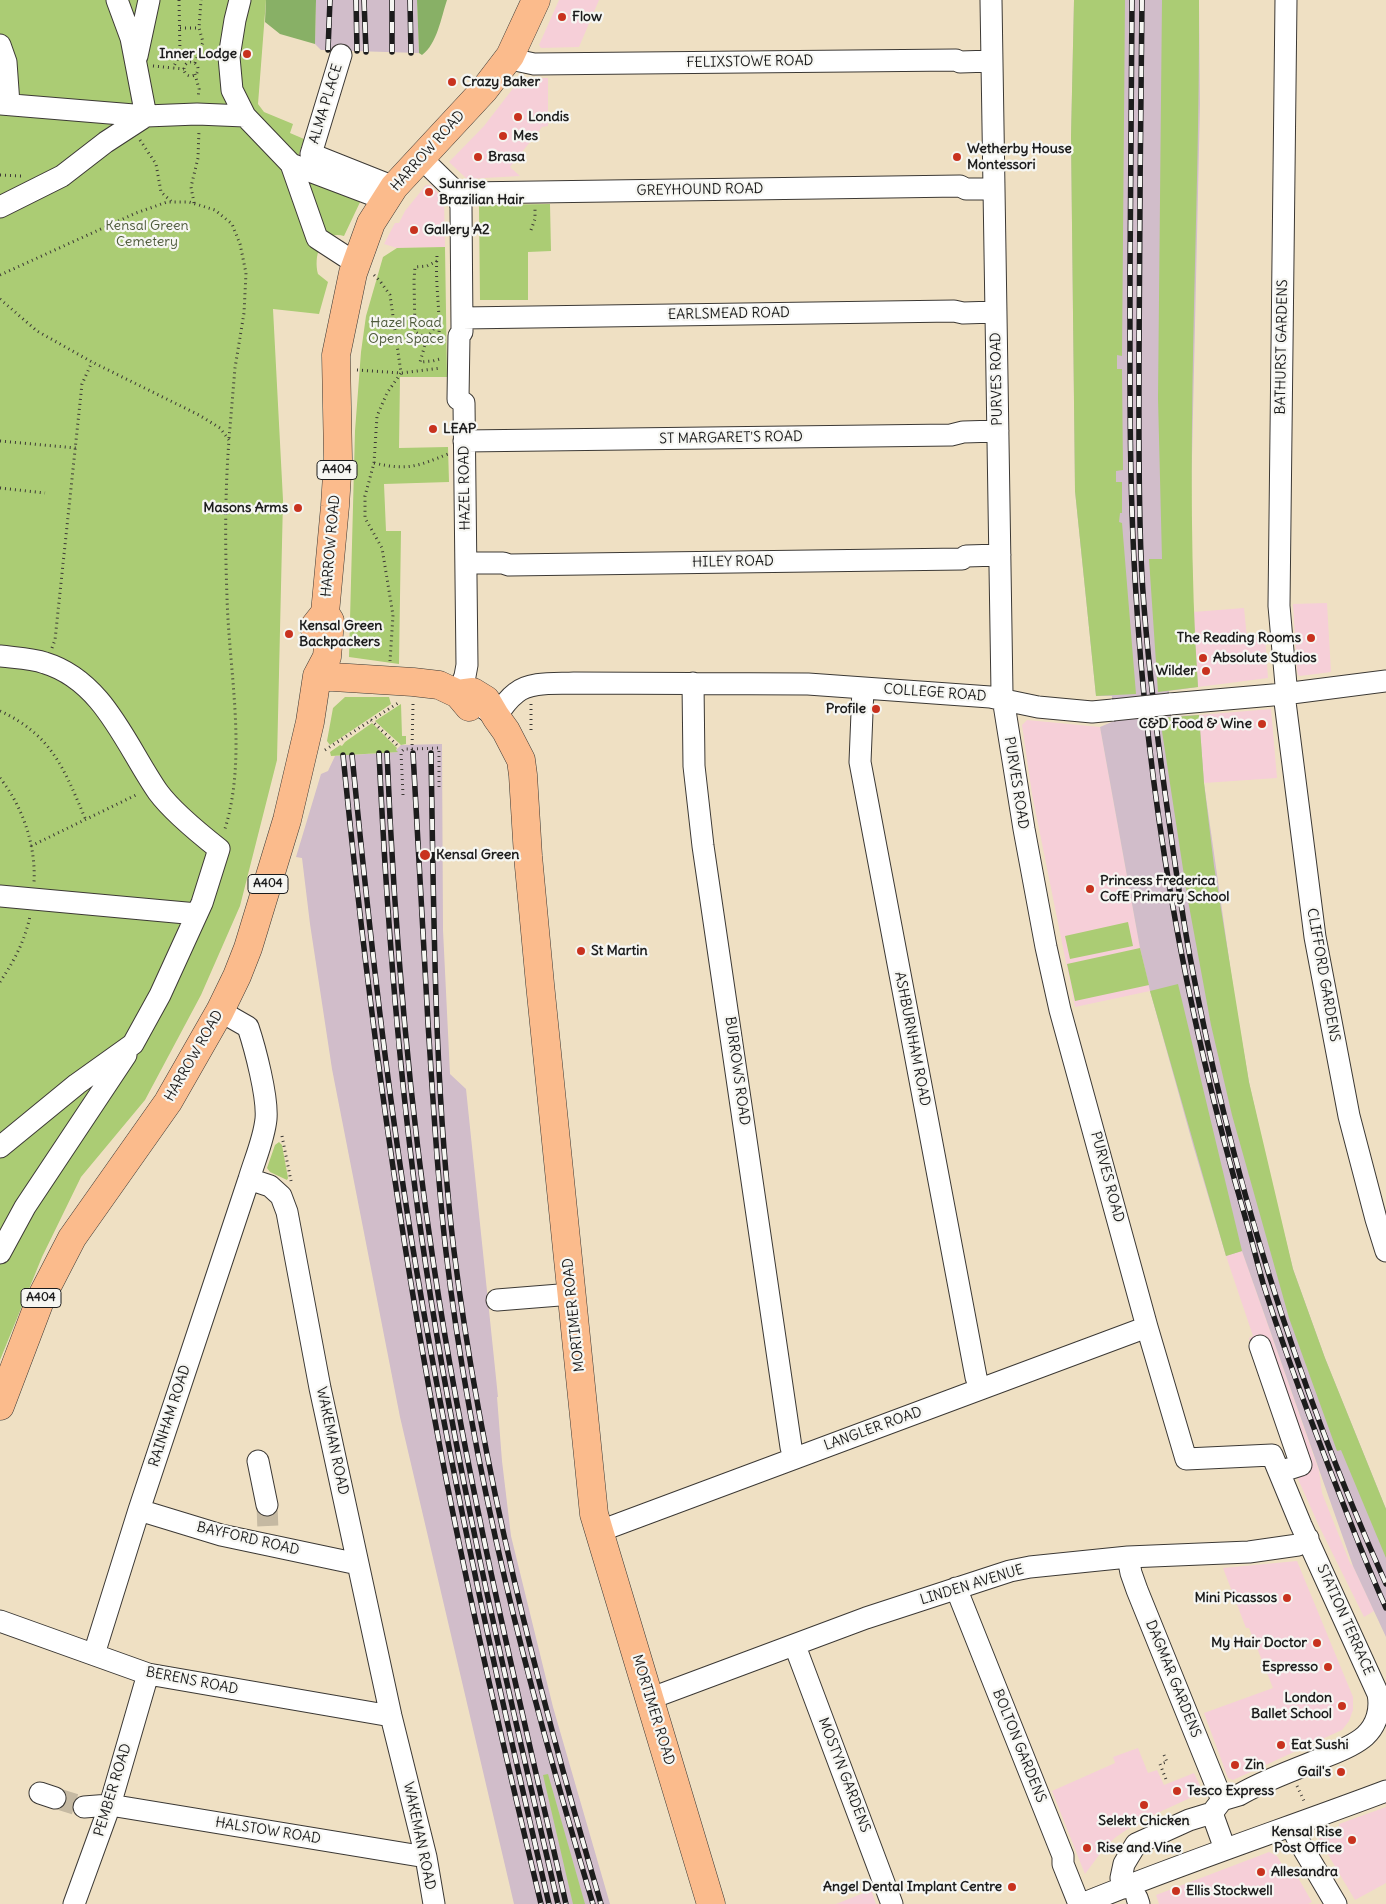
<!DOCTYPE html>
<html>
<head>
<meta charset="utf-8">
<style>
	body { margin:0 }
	canvas { display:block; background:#efe0c3 }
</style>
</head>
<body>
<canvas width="1386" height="1904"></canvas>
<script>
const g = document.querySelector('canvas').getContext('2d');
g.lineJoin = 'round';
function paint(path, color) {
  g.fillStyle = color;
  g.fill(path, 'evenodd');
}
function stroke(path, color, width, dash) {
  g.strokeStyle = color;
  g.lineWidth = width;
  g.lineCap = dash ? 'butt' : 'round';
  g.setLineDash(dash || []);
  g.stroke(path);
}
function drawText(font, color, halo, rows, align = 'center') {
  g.font = font + ' Delius,sans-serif';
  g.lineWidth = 4.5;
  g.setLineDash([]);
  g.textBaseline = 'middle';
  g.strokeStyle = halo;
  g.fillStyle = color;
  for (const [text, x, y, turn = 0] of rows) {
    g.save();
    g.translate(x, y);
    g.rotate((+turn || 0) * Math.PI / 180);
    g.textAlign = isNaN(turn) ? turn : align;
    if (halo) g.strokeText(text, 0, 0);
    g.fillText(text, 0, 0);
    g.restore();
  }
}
paint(new Path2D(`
	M559,0H599L579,47L541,48L539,45Z
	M521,78H548V126L542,127L510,167L520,176L467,179L449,162L484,126Z
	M426,185H431L444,200L445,247L397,248L384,244L395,223H399L405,211Z
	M1327,603L1331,672L1300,676L1298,675L1297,670L1293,604Z
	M1244,608L1247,638L1265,636L1268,678L1198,687L1193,612Z
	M1271,709L1277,778L1204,783L1199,715Z
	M1027,720L1100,727L1140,948L1150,991L1075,1007L1032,794L1022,725Z
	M1242,1251L1319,1471L1322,1493L1350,1563L1353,1566L1374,1611L1364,1617L1319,1526L1298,1479L1284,1436L1271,1408L1249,1338L1253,1336L1226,1256Z
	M1297,1561L1353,1697V1710L1349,1721L1342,1730L1233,1780L1228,1778L1204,1713L1273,1688L1249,1628H1246L1223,1568Z
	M1138,1748L1148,1773L1157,1770L1164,1785L1194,1773L1203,1792L1138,1822L1116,1837L1105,1847L1085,1874L1052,1791L1115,1763L1113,1757Z
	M1386,1807V1883L1355,1900L1317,1836L1339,1828V1824Z
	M1269,1852L1277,1856L1287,1873H1293L1297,1876L1312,1902L1308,1904H1159L1156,1895Z
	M871,1890L876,1904H836Z`), '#f6cfd8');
paint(new Path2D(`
	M316,0H417L419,53L321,50L315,44Z
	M1074,0H1199L1200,104L1191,501L1193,612L1198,687L1169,691L1171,716L1199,715L1204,783L1235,1001L1249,1082L1270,1177L1293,1269L1325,1358L1386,1509V1637L1353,1566L1242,1251L1226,1256L1193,1145L1150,991L1140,948L1100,727L1114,721L1112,696H1096L1075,491L1071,137Z
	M442,744L443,930L450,1074L466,1089L498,1397H497L502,1461L511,1536L553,1707L610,1904H514L400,1417L332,1069L310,924L302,858L296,857L321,774L328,771L335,756L397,752L396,750L401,745Z`), '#d1bdca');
paint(new Path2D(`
	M0,0H266L258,104L264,112L293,124L290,133L304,139L297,160L362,198L344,236C322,230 313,255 318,274L328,282L319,314L273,309L283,500L277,760L240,906L201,995L145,1100L81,1177L42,1257L0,1360Z
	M1074,0H1125L1122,356L1117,355V369H1122L1123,470L1116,471V482H1122V513H1120L1119,522L1122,523L1136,694L1096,696L1075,491L1071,137Z
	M1162,0H1199C1200,229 1183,458 1198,687L1158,692L1149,559H1162L1158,398Z
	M550,204L551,251L528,252V300H480L479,205Z
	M445,247L447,377H400L399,448L448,447L449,482L384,484L386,531H401L399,664L349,657L355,431L361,352L366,316L383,257L397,248Z
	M345,697H389L391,704L330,745L327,741L333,708Z
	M401,704L402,736H406V744L401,745L375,721Z
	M1199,715L1204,783L1214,866L1249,1082L1293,1269L1325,1358L1386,1509V1558L1341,1450L1337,1451L1289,1318L1232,1115L1211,1025L1187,895L1160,718Z
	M372,723L397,748L396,750L398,752L331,756L330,752L340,745L342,746L345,742Z
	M1128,922L1133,946L1070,959L1065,936Z
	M1140,948L1149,985L1075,1001L1067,964Z
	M1178,984L1242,1251L1226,1256L1150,991Z
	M279,1142L282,1145L288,1178L287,1180L270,1172L267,1168L275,1145Z
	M548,1774L585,1904H573L543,1775Z`), '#abcc74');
paint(new Path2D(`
	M266,0H316L315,44L280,34L265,22Z
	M417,0H447C441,18 437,44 422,55L419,53Z`), '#88b066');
stroke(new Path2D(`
	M267,1505L268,1531
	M55,1798L84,1807`), '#c5b9a2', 21, [21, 11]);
const minor = new Path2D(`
	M240,0L235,20L229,57L232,90L245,116L291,164L317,238L357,264
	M991,0L1002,692L1024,829L1046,947L1060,1010L1147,1327L1186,1459L1272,1455L1301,1525L1378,1694C1381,1709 1377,1725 1365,1736C1355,1745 1340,1751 1327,1756C1298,1769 1266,1779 1239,1795L1222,1800L1212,1813L1189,1820L1136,1844L1124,1864L1121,1878L1124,1888
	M1286,0L1279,606L1286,685L1284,694L1315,937L1349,1116L1376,1219L1386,1251
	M0,45L6,62L9,104
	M341,55L311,154L394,187
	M137,56L149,0
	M510,56L520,61L534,64L956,60L960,62L992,61
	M0,104L146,116L131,38L117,0
	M421,158L458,194L461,207L462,327V332L459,336L458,399L464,403L467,665L465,676L458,694L477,703L496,717C501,709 508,699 516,693C530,681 557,684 574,683L808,684L990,697L1038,707L1092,712L1113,710
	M291,164L386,200
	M458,194L467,193L960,186L966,189H994
	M0,207L62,176L106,142L146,116L197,114L245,116
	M462,318L954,311L963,313L996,312
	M464,441L951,435L963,432L998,431
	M466,563H503L509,565L962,559L966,556L1000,555
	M0,656C15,658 31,658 45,663C104,681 126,746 158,792C172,811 200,834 219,849L202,903L160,995L133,1044L77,1084L0,1147
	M693,683L694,766L703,846L791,1447L794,1458
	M863,688L860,762L976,1377L980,1389
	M1170,704L1284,694L1386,681
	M0,896L197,914
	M249,1179L270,1186L281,1196L287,1212L320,1388L391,1716L426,1857L434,1904
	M0,1253L25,1207L126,1055
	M497,1300L572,1294
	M1260,1346L1301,1465L1279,1472
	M258,1461L267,1505
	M139,1510L221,1535L358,1564
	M600,1531L1147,1327
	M1128,1557L1131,1573L1137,1590L1222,1800
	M956,1588L1063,1856V1864L1079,1904
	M0,1621L148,1674L391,1716
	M795,1646L892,1904
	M94,1654L139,1510L249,1179C255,1159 264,1139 266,1119C268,1097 255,1048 248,1027L220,1011
	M649,1699L866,1618L1010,1571L1030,1567L1128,1557L1249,1552L1298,1545L1308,1538
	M40,1793L55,1798
	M84,1807L110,1805L426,1857
	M1212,1813L1225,1849
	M1292,1827L1297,1838L1336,1904
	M1137,1898L1139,1904
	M74,1904L110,1805L148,1674
	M1082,1904C1182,1863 1285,1829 1386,1791`);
const major = new Path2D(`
	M314,627L325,613L335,506L338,459L336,355L353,273L371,223L394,187L484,90L510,56L536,0
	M317,676L413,682L439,685L458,694L469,707
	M458,694L473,692L486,700L496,717L506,731L521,760L523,775L528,856L540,984L594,1514L711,1904
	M0,1406L41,1298L72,1238L168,1102L220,1011L237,976L248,948L287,820L310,722L317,676L327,657L330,621L325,613`);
stroke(minor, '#3c3935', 23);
stroke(major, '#3c3935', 29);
stroke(new Path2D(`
	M179,0L180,54L173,68L184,69
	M180,28H199
	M184 69a7 7 0 1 1 14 0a7 7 0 1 1-14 0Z
	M195,63L203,42L199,28L201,0
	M153,66L173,68
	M195,74L199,89L198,98
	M140,140L156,164L161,192L172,202
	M0,175L22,176
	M194,203L191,187L198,158L199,130
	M531,230L535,219V209
	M437,256C435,283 440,308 439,335
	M437,261L427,266L415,267L414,280L415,332L427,338L420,362L433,361L440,359
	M0,275L136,213L167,202H189L215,210L232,224L240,244L246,273L244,313L235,368L229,439
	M374,275L380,281L390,295L401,373L387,393L377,416L374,463L365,496V518L382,548L393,615L390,661
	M0,299L37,331L92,362L199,415L220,428L229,440C225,492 225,545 227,597C229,673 248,758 224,832
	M427,338L440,320
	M357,370L401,373L441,368
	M0,441L76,448
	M374,463C408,471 418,466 448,454
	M0,488L45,493
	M52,648L55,640L82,384L92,362
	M413,704L412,749L439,748V790
	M531,704V730
	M0,711C52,735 64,769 85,818
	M371,720L399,747
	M325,750L398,703
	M0,778C23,807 36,846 34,882
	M403,795L401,752L404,749H412
	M31,846L138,794
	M0,982C14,961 25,941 30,916
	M282,1136L291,1181
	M1164,1755L1167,1762L1160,1764L1167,1782
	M1297,1786L1305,1803`), '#3c3935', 3, [1, 4]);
stroke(minor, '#fff', 21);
stroke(major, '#fbbb8c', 28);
const rail = new Path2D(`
	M356,0L357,51
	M364,0L366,52
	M392,0V52
	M410,0L411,53
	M1132,0C1131,91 1131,182 1130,273C1130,374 1129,476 1135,578C1147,795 1185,1011 1246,1220C1252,1241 1257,1262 1263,1283C1283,1347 1306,1408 1330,1470C1348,1516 1365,1562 1386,1608
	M1142,0C1141,119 1139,239 1139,358C1139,431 1138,504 1142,577C1147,661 1158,745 1170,828C1176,871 1182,914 1190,957C1230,1171 1297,1385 1386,1584
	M328,50L330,0
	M379,753C387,925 400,1096 426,1267C458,1482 509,1693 558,1904
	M387,753C394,925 408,1096 434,1267C466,1481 518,1693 566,1904
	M413,753C418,843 423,933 428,1023C433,1099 437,1176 446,1252C472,1473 529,1690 593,1904
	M431,753C434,919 434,1086 454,1251C482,1474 538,1690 601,1904
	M343,755C364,967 391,1178 429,1388C460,1561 500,1733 541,1904
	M352,755C369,928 388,1101 417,1273C453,1485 500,1694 549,1904`);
stroke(rail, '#1c1c1c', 5.5);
stroke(rail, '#f6f6f2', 4, [11]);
const minorBridge = new Path2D(`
	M1113,710L1170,704`);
stroke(minorBridge, '#3c3935', 23, []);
stroke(minorBridge, '#fff', 21);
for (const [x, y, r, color] of [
	[562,17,5,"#c8321e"],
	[247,54,5,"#c8321e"],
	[452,82,5,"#c8321e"],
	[518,117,5,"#c8321e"],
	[503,136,5,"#c8321e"],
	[478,157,5,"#c8321e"],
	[957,157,5,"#c8321e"],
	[429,192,5,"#c8321e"],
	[414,230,5,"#c8321e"],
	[433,429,5,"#c8321e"],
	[298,508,5,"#c8321e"],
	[289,634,5,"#c8321e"],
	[1311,638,5,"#c8321e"],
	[1203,658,5,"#c8321e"],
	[1206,671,5,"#c8321e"],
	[876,709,5,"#c8321e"],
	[1262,724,5,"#c8321e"],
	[425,855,6,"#c8321e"],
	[1090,889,5,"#c8321e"],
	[581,951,5,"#c8321e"],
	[1287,1598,5,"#c8321e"],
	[1317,1643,5,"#c8321e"],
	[1328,1667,5,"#c8321e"],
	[1342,1706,5,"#c8321e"],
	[1281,1745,5,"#c8321e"],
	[1235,1765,5,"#c8321e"],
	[1341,1772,5,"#c8321e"],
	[1177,1791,5,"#c8321e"],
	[1144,1805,5,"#c8321e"],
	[1352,1840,5,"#c8321e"],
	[1087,1848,5,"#c8321e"],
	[1261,1872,5,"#c8321e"],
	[1012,1887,5,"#c8321e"],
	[1176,1891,5,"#c8321e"]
]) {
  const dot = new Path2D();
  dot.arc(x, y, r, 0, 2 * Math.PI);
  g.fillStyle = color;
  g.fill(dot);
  stroke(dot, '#f6f6f2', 2);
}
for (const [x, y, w] of [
	[337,470,40],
	[268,884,40],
	[41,1298,40]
]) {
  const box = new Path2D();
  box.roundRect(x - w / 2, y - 9.5, w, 19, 4);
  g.fillStyle = '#f6f6f2';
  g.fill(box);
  stroke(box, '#1c1c1c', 1);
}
drawText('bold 12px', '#1c1c1c', null, [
	["A404",337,470],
	["A404",268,884],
	["A404",41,1298]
]);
drawText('bold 14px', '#1c1c1c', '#f6f6f2', [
	["Flow",572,17],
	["Inner Lodge",237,54,"right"],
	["Crazy Baker",462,82],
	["Londis",528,117],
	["Mes",513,136],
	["Wetherby House",967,149],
	["Montessori",967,165],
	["Brasa",488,157],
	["Sunrise",439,184],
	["Brazilian Hair",439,200],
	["Gallery A2",424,230],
	["LEAP",443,429],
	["Masons Arms",288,508,"right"],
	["Kensal Green",299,626],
	["Backpackers",299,642],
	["The Reading Rooms",1301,638,"right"],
	["Absolute Studios",1213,658],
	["Wilder",1196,671,"right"],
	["Profile",866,709,"right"],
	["C&D Food & Wine",1252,724,"right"],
	["Kensal Green",436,855],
	["Princess Frederica",1100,881],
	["CofE Primary School",1100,897],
	["St Martin",591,951],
	["Mini Picassos",1277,1598,"right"],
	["My Hair Doctor",1307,1643,"right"],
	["Espresso",1318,1667,"right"],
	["London",1332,1698,"right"],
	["Ballet School",1332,1714,"right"],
	["Eat Sushi",1291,1745],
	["Zin",1245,1765],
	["Gail's",1331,1772,"right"],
	["Tesco Express",1187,1791],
	["Selekt Chicken",1144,1821,"center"],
	["Kensal Rise",1342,1832,"right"],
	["Post Office",1342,1848,"right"],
	["Rise and Vine",1097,1848],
	["Allesandra",1271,1872],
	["Angel Dental Implant Centre",1002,1887,"right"],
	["Ellis Stockwell",1186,1891]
], 'left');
drawText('14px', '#1c1c1c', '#f6f6f2', [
	["FELIXSTOWE ROAD",750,62,-1],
	["ALMA PLACE",326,104,-73],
	["HARROW ROAD",428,151,-48],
	["GREYHOUND ROAD",700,190,-1],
	["EARLSMEAD ROAD",729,314,-1],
	["BATHURST GARDENS",1282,347,-89],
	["PURVES ROAD",997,379,-91],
	["ST MARGARET'S ROAD",731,438,-1],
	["HAZEL ROAD",465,488,-91],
	["HARROW ROAD",331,546,-85],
	["HILEY ROAD",733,562,-1],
	["COLLEGE ROAD",935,693,4],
	["PURVES ROAD",1016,783,81],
	["CLIFFORD GARDENS",1323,975,80],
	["ASHBURNHAM ROAD",912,1039,79],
	["HARROW ROAD",194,1056,-60],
	["BURROWS ROAD",737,1071,82],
	["PURVES ROAD",1107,1177,75],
	["MORTIMER ROAD",574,1315,-96],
	["RAINHAM ROAD",170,1416,-72],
	["LANGLER ROAD",873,1429,-20],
	["WAKEMAN ROAD",332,1441,78],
	["BAYFORD ROAD",248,1539,13],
	["LINDEN AVENUE",972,1585,-17],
	["STATION TERRACE",1345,1620,66],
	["DAGMAR GARDENS",1173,1679,68],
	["BERENS ROAD",192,1681,11],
	["MORTIMER ROAD",653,1710,73],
	["BOLTON GARDENS",1019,1746,68],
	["MOSTYN GARDENS",844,1775,69],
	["PEMBER ROAD",113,1790,-73],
	["HALSTOW ROAD",268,1831,9],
	["WAKEMAN ROAD",419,1836,78]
]);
drawText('14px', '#4e5a3b', '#f6f6f2', [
	["Kensal Green",147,226],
	["Cemetery",147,242],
	["Hazel Road",406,323],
	["Open Space",406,339]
]);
</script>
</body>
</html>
